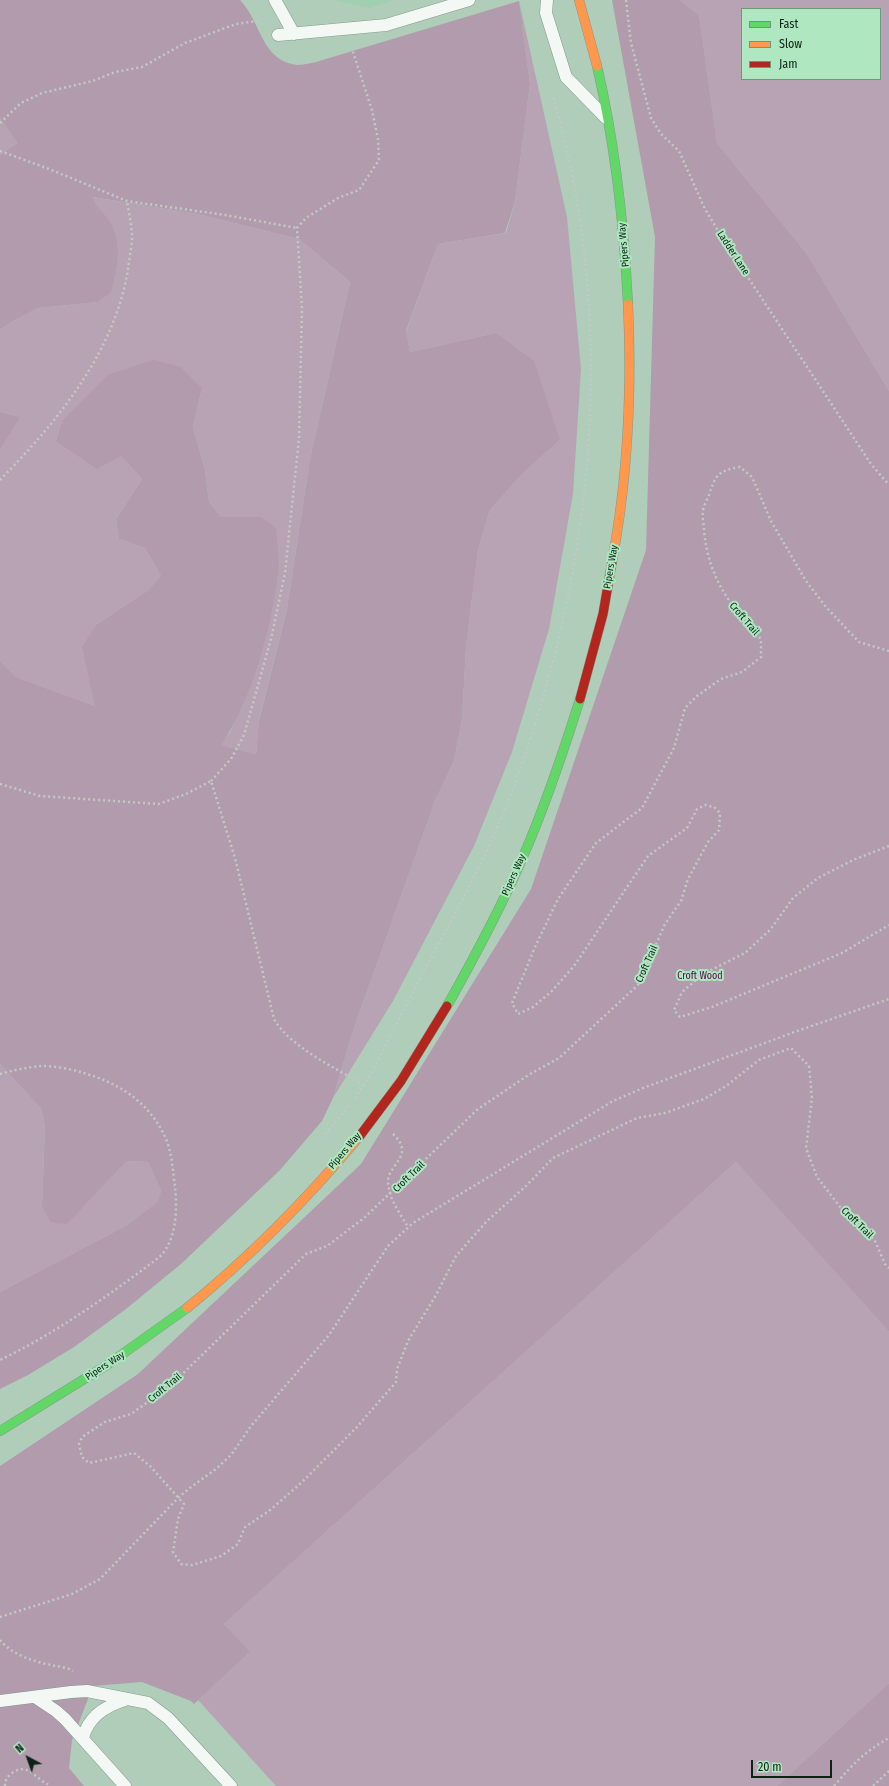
<!DOCTYPE html>
<html>
<head>
<meta charset="utf-8">
<style>
	body { margin:0 }
	#map { position:relative; width:889px; height:1786px; overflow:hidden; background:#afcdb9; font-family:"Fira Sans Condensed",sans-serif }
	canvas { display:block }
	.legend { position:absolute; left:741px; top:8px; width:140px; height:72px; box-sizing:border-box; background:#afe7c1; border:1px solid #6e987c; margin:0; padding:5px 7px; list-style:none; font-size:12px; color:#0c2215 }
	.legend li { display:flex; align-items:center; gap:8px; height:20px }
	.legend b { width:20px; border:1px solid #6e987c }
	.north { position:absolute; left:8px; top:1738px; width:40px; height:40px; -webkit-text-stroke:3px #afe7c1; paint-order:stroke; rotate:319deg; font-size:11px; font-weight:700; line-height:16px; text-align:center; color:#0c2215 }
	.north::after { content:''; display:block; margin:auto; width:14px; height:18px; background:#0c2215; clip-path:polygon(50% 0,100% 100%,50% 72%,0 100%) }
	.scale { position:absolute; left:751px; top:1760px; width:81px; height:18px; box-sizing:border-box; border:2px solid #0c2215; border-top:0; padding-left:5px; font-size:12px; line-height:14px; white-space:nowrap; color:#0c2215; -webkit-text-stroke:3px #afe7c1; paint-order:stroke }
</style>
</head>
<body>
<div id="map">
<canvas width="889" height="1786"></canvas>
<ul class="legend">
<li><b style="height:5px;background:#63d668"></b>Fast</li>
<li><b style="height:5px;background:#ff974d"></b>Slow</li>
<li><b style="height:5px;background:#b3261e"></b>Jam</li>
</ul>
<div class="north">N</div>
<div class="scale">20 m</div>
</div>
<script>
const g = document.querySelector('canvas').getContext('2d');
g.lineJoin = 'round';
function paint(path, color) {
  g.fillStyle = color;
  g.fill(path, 'evenodd');
}
function stroke(path, color, width, dash) {
  g.strokeStyle = color;
  g.lineWidth = width;
  g.lineCap = dash ? 'butt' : 'round';
  g.setLineDash(dash || []);
  g.stroke(path);
}
function drawText(font, color, halo, rows, align = 'center') {
  g.font = font + ' "Fira Sans Condensed",sans-serif';
  g.lineWidth = 4;
  g.setLineDash([]);
  g.textBaseline = 'middle';
  g.strokeStyle = halo;
  g.fillStyle = color;
  for (const [text, x, y, turn = 0] of rows) {
    g.save();
    g.translate(x, y);
    g.rotate((+turn || 0) * Math.PI / 180);
    g.textAlign = isNaN(turn) ? turn : align;
    if (halo) g.strokeText(text, 0, 0);
    g.fillText(text, 0, 0);
    g.restore();
  }
}
paint(new Path2D(`
	M332,0H395L370,8Z`), '#a0d0b0');
paint(new Path2D(`
	M680,0H889V391L807,254L717,143L699,15ZM742,9H880V79H742Z
	M519,1L567,217L581,369L573,494L549,629L512,752L474,846L393,1001L333,1098L354,1028L435,801L454,761L462,719L466,648L478,550L490,510L523,473L560,440L496,333L410,352L406,332L438,244L506,233L515,201L530,84Z
	M0,118L17,143L0,155Z
	M91,197L198,214L299,239L350,282L310,459L287,609L259,719L256,754L220,745L230,732L246,697L265,640L278,573L261,517H221L209,502L205,470L193,427L202,388L62,421L56,441L121,456L142,479L116,519L119,539L145,548L161,576L147,591L97,624L95,706L16,677L0,661V450L19,417L0,412V330L13,321L38,308L98,302L110,223Z
	M0,1064L41,1109L45,1126L42,1206L126,1161L148,1162L161,1191L159,1202L127,1225L0,1292Z
	M736,1162L889,1332V1683L777,1786H276L198,1700L249,1653L224,1624Z`), '#b8a3b5');
paint(new Path2D(`
	M0,0H240C261,21 261,61 297,65C303,65 310,63 316,62L519,1L530,84L515,201L505,233L438,244L406,331L410,352L496,333L534,361L560,440L523,473L490,510L478,550L466,648L462,719L454,761L435,801L354,1028L333,1098L322,1121L280,1170L181,1264L126,1309L74,1347L28,1375L0,1389V1292L127,1225L158,1202L161,1191L148,1162L126,1161L67,1224L50,1222L42,1206L45,1126L41,1109L0,1064V661L16,677L95,706L82,647L97,624L147,591L161,576L145,548L119,539L116,519L142,479L121,456L97,469L56,441L62,421L108,375L153,360L181,367L202,388L193,427L205,470L209,502L221,517H261L276,528C277,543 280,560 278,574C271,629 252,700 221,745L256,754L259,720L287,609L310,459L350,282L299,239L198,214L92,197C96,206 105,214 110,222C123,245 117,268 111,292L98,302L38,308L13,321L0,330V155L17,143L0,118Z
	M612,0H680L699,15L717,143L807,254L889,391V1332L736,1162L224,1624L250,1652L194,1704L191,1701L142,1682L93,1686L72,1740L69,1768L84,1786H0V1466L138,1374L361,1164L531,889L646,550L655,237Z
	M0,412L20,417L0,450Z
	M889,1683V1786H777Z`), '#b19bad');
const lane = new Path2D(`
	M275,0L294,34
	M547,0L546,13L566,77L606,118
	M278,35L386,25L469,0
	M35,1697L56,1711L65,1719L125,1786
	M0,1701L71,1692L87,1691L148,1703L168,1718L231,1786
	M83,1738C88,1717 105,1706 125,1700`);
const fast = new Path2D(`
	M597,66C615,143 624,224 628,304
	M447,1006C474,958 500,910 522,859C545,807 563,753 580,699
	M0,1431L107,1365L187,1308`);
const slow = new Path2D(`
	M579,0L597,66
	M612,562C628,477 632,390 628,304
	M187,1308C250,1257 307,1199 359,1137`);
const jam = new Path2D(`
	M580,699L603,614L612,562
	M359,1137L401,1081L447,1006`);
stroke(lane, '#829a8a', 13);
stroke(fast, '#829a8a', 10);
stroke(slow, '#829a8a', 10);
stroke(jam, '#829a8a', 10);
stroke(new Path2D(`
	M626,0L631,43L651,118L661,134L679,151L704,207L724,241L871,464L889,485
	M0,123L21,103L42,93L93,81L115,72L142,67L185,43L236,24L256,21L262,25
	M0,151L49,169L127,201L225,215L297,228
	M0,480C59,420 118,348 129,262C130,254 132,245 132,238C132,226 129,213 127,201
	M889,651L859,642L826,607L806,581L771,521L752,477L740,467C718,471 716,474 709,495C707,500 703,506 703,512C702,518 704,525 704,530C708,577 730,606 761,639V657L742,672L721,679L697,696L685,708L674,748L642,808L596,843L558,899L535,947L512,1003L518,1014L533,1007L552,991L574,966L648,856L687,828L697,809L705,805L714,807L720,813L719,830L708,842L688,879L681,901L665,924L638,985L559,1058L530,1074L478,1109L364,1218L327,1246L306,1254L169,1387L131,1414L105,1422L82,1437L79,1444L82,1457L89,1463L134,1453L150,1466L184,1504L178,1519L173,1552L181,1564L192,1565L221,1556L238,1544L245,1527L269,1511L301,1483L357,1427L396,1382L397,1369L408,1341L436,1295L456,1256L486,1222L526,1186L553,1158L637,1118L665,1113L704,1099L726,1086L759,1060L791,1048L809,1066L812,1098L806,1148L817,1177L847,1216L874,1239L886,1266L889,1268
	M211,781L231,759L244,735L271,639L285,573L299,438L302,309L297,228L306,218L338,198L359,190L379,160L378,139L372,110L352,49
	M0,784L40,796L159,804L186,794L211,781L235,858L274,1019C291,1048 336,1068 364,1085
	M889,846L853,860L818,878L793,898L770,930L745,953L703,974L682,992L674,1010L680,1017L712,1007L842,953L889,925
	M0,1074C14,1070 28,1067 42,1066C55,1066 71,1069 84,1073C121,1084 150,1103 166,1139C172,1153 173,1172 175,1187C177,1208 177,1234 164,1252C161,1256 157,1259 153,1262C105,1298 54,1334 0,1360
	M355,1098L371,1074C388,1040 405,1007 423,973C447,927 473,883 494,835C518,782 535,726 551,669C601,481 607,281 552,93
	M393,1134C416,1155 388,1165 388,1181C388,1198 400,1213 408,1227
	M322,1138L351,1104
	M0,1617L72,1594L100,1579L179,1497L191,1487L216,1469L231,1455L251,1426L329,1335L388,1246L413,1223L613,1101L643,1088L800,1030L889,999
	M0,1640C13,1656 36,1662 56,1666C61,1667 69,1668 73,1671
	M5,1786C5,1780 7,1777 12,1773C25,1764 32,1773 42,1781C45,1783 47,1783 49,1786
	M834,1786C853,1764 864,1752 889,1738
	M873,1786L889,1771`), '#c2cac5', 2.5, [2, 3]);
stroke(lane, '#f3f8f4', 12);
stroke(fast, '#63d668', 9);
stroke(slow, '#ff974d', 9);
stroke(jam, '#b3261e', 9);
drawText('10px', '#0c2215', '#afe7c1', [
	["Pipers Way",624,245,-95],
	["Ladder Lane",733,253,57],
	["Pipers Way",611,567,-80],
	["Croft Trail",744,619,49],
	["Pipers Way",514,875,-66],
	["Croft Trail",647,964,-66],
	["Pipers Way",345,1151,-50],
	["Croft Trail",409,1177,-44],
	["Croft Trail",857,1223,44],
	["Pipers Way",105,1366,-33],
	["Croft Trail",165,1388,-39]
]);
drawText('10px', '#57074c', '#afe7c1', [
	["Croft Wood",700,976]
]);
</script>
</body>
</html>
